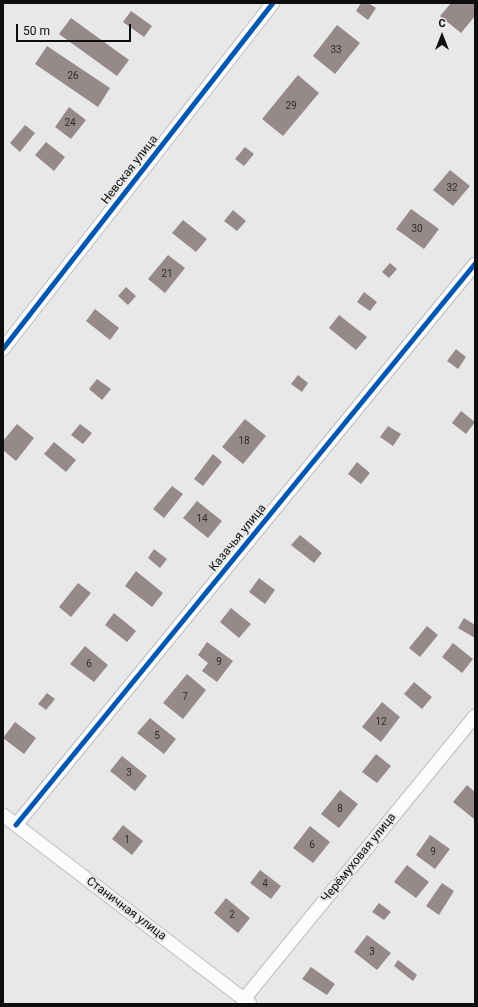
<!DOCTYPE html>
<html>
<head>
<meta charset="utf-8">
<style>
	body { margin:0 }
	#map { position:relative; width:478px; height:1007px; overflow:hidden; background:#e7e8e7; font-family:Roboto,sans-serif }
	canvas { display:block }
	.frame { position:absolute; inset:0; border:4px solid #0d0e0d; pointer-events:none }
	.north { position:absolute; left:422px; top:16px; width:40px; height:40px; -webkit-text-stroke:3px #e6e9e6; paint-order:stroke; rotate:0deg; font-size:11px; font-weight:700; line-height:16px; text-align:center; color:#0d0e0d }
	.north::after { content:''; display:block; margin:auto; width:14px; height:18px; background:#0d0e0d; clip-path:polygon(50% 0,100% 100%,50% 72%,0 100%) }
	.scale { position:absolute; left:16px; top:24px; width:115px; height:18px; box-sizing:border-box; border:2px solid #0d0e0d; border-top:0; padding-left:5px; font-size:12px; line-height:14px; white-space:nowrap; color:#0d0e0d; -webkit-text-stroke:3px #e6e9e6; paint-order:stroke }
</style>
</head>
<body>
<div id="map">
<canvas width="478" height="1007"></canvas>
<div class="frame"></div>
<div class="north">С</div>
<div class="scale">50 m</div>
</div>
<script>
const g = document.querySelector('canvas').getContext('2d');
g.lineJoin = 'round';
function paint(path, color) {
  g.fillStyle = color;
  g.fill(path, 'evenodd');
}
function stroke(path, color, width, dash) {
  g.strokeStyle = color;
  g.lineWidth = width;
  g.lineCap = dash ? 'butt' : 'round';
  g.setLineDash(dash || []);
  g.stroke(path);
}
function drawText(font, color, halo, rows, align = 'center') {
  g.font = font + ' Roboto,sans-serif';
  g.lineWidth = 4;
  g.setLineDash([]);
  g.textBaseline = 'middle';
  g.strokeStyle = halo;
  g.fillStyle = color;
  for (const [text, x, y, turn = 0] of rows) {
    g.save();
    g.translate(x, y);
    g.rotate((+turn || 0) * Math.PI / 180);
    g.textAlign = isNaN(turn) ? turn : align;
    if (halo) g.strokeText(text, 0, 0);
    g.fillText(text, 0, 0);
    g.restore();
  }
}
paint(new Path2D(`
	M361,3H368L376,8L368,20L356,11Z
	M451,3H475V16L461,33L440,16Z
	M131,11L152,26L144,37L123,22Z
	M71,18L129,60L117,76L59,34Z
	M337,25L360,43L335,74L313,56Z
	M47,46L110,88L98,107L35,64Z
	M298,75L319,93L283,136L262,119Z
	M69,107L86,120L71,139L55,127Z
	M25,125L35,133L20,152L10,143Z
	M46,142L65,157L54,171L35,155Z
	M245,147L254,154L244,166L235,159Z
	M450,170L470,186L453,206L433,190Z
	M411,209L439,229L424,249L396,229Z
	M233,210L246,221L237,231L224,221Z
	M183,220L207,239L196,252L172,233Z
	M168,255L185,268L165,293L148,279Z
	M390,263L397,269L389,278L382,272Z
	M126,287L136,296L128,305L118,296Z
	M364,292L377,302L370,311L357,302Z
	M95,309L119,328L110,340L86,321Z
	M339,315L367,337L356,350L329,328Z
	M456,349L466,357L458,369L447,361Z
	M298,375L308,383L302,392L291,384Z
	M97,379L111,389L102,400L89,389Z
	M461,411L475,422L466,434L452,423Z
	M245,419L266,436L243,464L222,447Z
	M17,424L34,438L16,461L3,450V441Z
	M80,424L92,433L83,444L71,435Z
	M388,426L401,434L393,446L380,437Z
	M54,442L76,460L66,472L44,454Z
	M213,454L222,462L203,486L194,479Z
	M357,462L370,473L361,484L348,474Z
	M172,486L183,494L164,518L153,509Z
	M197,501L222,521L208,538L183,518Z
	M300,535L322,553L314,563L291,545Z
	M154,549L167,559L160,568L148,558Z
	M136,571L163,593L152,607L125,586Z
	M259,578L275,590L265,604L249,592Z
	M78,583L91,593L71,617L59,607Z
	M231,608L251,624L239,638L220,622Z
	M114,613L136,631L127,642L105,625Z
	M464,618L475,625V638L458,628Z
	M427,626L438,635L420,657L409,648Z
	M207,642L233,661L217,682L202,671L208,663L198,655Z
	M453,643L473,659L462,673L442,657Z
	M85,646L108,665L94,682L70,664Z
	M187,674L206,690L183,719L163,703Z
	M414,682L432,697L422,709L404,694Z
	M47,693L55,699L46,710L38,704Z
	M382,702L400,717L381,742L362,727Z
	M150,718L176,739L164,754L137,733Z
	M15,722L36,738L24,754L3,738Z
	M376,754L391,766L377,783L362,772Z
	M122,756L147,776L135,791L110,771Z
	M467,785L475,792L474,819L453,802Z
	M340,790L358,804L339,828L321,814Z
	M123,825L143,841L132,855L112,839Z
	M310,826L330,842L313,863L293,848Z
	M430,835L450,849L435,869L416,855Z
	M407,865L429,882L416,898L394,882Z
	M260,870L281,886L271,899L250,883Z
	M442,883L454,891L439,915L426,906Z
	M226,898L250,918L238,933L214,913Z
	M379,903L391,912L384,920L372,912Z
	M367,935L391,953L377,970L354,952Z
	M398,960L417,975L413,981L394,966Z
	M311,967L335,984L327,995L302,979Z`), '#96898a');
const street = new Path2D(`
	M3,349L273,3
	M3,815L250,1004
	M16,825L475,264
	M244,999L475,716`);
stroke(street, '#bdbebd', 15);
stroke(street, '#fbfcfb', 13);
stroke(new Path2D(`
	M3,349L273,3
	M16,825L475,264`), '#0057b8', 5);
drawText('10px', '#2f2d2c', null, [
	["33",336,50],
	["26",73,76],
	["29",291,106],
	["24",70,123],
	["32",452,188],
	["30",417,229],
	["21",167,274],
	["18",244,441],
	["14",202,519],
	["9",219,662],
	["6",89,664],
	["7",185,697],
	["12",381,722],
	["5",157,736],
	["3",129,773],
	["8",340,809],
	["1",127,840],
	["6",312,845],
	["9",433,852],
	["4",265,884],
	["2",232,915],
	["3",372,952]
]);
drawText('12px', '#0d0e0d', '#e6e9e6', [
	["Невская улица",130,170,-52],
	["Казачья улица",238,538,-51],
	["Черёмуховая улица",359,858,-51],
	["Станичная улица",126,909,37]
]);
</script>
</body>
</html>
